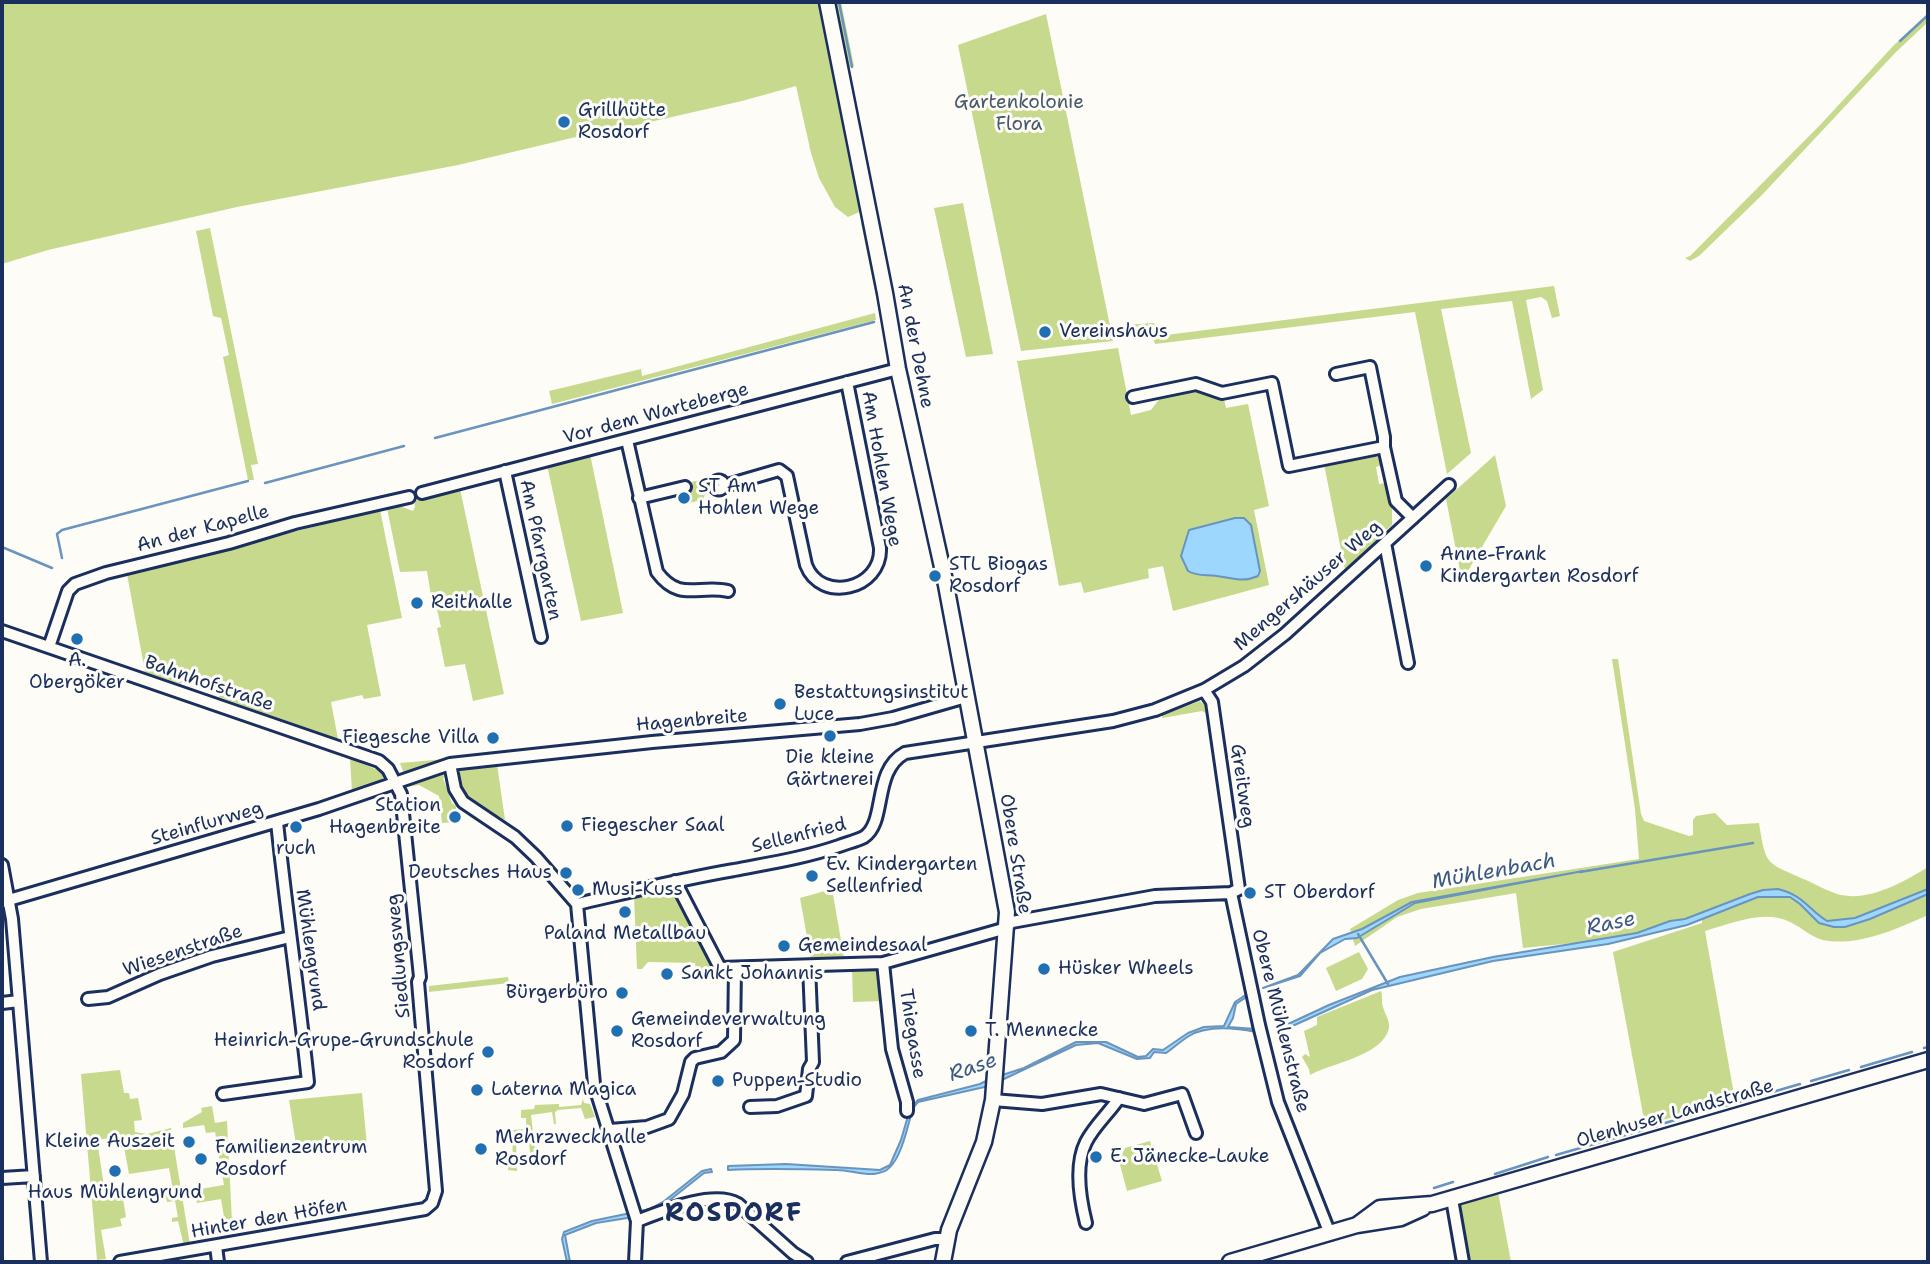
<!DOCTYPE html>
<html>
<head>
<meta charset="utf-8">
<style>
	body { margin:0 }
	#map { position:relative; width:1930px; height:1264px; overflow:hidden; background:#fdfcf7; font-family:"Shantell Sans",sans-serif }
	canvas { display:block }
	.frame { position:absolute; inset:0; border:4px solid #1b2f5e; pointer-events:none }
</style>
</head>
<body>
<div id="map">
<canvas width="1930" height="1264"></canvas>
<div class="frame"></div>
</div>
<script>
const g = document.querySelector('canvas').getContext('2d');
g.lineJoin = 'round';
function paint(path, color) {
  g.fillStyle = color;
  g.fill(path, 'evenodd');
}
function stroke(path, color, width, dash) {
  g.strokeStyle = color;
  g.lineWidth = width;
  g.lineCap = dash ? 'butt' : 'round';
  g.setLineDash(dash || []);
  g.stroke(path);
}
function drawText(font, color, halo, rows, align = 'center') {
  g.font = font + ' "Shantell Sans",sans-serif';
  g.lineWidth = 6;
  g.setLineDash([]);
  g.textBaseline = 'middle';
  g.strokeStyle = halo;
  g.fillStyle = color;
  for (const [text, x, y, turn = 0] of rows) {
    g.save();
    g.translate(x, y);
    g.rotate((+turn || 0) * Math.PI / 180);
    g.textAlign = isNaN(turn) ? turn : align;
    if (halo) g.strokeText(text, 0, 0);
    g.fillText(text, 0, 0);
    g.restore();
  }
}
paint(new Path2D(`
	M2,2H820C825,25 830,48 834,71C842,119 846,165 864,210L848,217L835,207L819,178L811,153L796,86L742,101L628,127L580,136L458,165L237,207L48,250L2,264Z
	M831,2H841L854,66L847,68Z
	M1046,14L1110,326L1154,323L1158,336L1554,286L1560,316L1552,318L1547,301L1541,297L1526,300L1543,390L1531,399L1512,301L1441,309L1471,453L1447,474L1415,312L1155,344L1149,327L1116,331V338H1112L1113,341L1021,351L958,45Z
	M1928,14V22L1896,52L1760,197L1699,256L1690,261L1685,258L1690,256L1821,124L1895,44Z
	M963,203L993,354L966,357L934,208Z
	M861,223L867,226L887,346H886Z
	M210,228L258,464L251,465L254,480H248L223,357L229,355L221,318L213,316L196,231Z
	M875,313L876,320L552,404L549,391L641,369L642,376Z
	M1118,348L1131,415L1151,410L1160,398L1196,390L1224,399L1226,408L1248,404L1269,506L1254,510L1269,585L1173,611L1163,566L1148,569L1149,578L1084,593L1081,582L1059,586L1017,361Z
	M909,374L944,540H943L907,380Z
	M590,454L623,613L581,621L547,465Z
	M1373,455L1381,459L1382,465L1376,467L1379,484L1386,483L1392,503V525L1385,531L1386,533L1345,570L1324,464Z
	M1495,455L1506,506L1462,581L1446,499Z
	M706,478L704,487L706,492L703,500L683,504L680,491L690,486L688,483Z
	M460,489L504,694L473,701L465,664L445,667L437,628L441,627L437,609L439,604L451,602L450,599L432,602L427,571L400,572L387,508L397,505L413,511L415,507L414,501Z
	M380,510L402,618L367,625L381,696L364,699L362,695L331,702L338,739L219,697L220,692L183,679L181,684L145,672L127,574Z
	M1612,659H1618L1641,814L1644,821L1689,836L1693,835V820L1696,816L1715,813L1727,825L1759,823C1766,867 1766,862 1806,880C1817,885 1829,892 1841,895C1870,901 1904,882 1928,867V915C1899,928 1862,945 1829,941C1814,940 1803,928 1790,922C1763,909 1731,924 1705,931L1735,1100L1645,1125L1613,952L1702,923V919C1726,909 1765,885 1792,898C1806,905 1812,920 1826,926L1827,921L1791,893L1778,889L1763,890L1685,919L1670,921L1637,933L1604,940L1523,948L1516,893L1421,909L1397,917L1355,946L1350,929L1398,900L1418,893L1639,859L1635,809Z
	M1200,701L1209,709L1211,716L1202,711L1162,718V715Z
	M350,758L382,772L383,778L379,782L352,792Z
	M445,759L406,774H404L400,763Z
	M497,764L505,820C484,808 456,799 460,771L464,768Z
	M438,773L445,776L443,778L452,803L456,806L457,822L442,823L439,796L419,785L407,787L409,783Z
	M669,889L674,891L709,956L712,971H696L695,963L648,962L642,969H637L634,896Z
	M832,889L844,957L811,959L800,898Z
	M1359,952L1368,969L1362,979L1336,991L1326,968Z
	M878,968L880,970L884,1001L853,1002L852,969Z
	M508,977L509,983L429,992V986Z
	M1381,991C1383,997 1381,1002 1383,1007C1385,1015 1390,1020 1389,1028C1383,1056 1331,1063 1310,1075L1309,1069L1302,1057L1305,1054L1310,1057L1304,1031L1317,1025V1017Z
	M120,1070L124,1093H129L130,1099L138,1098L142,1120L134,1121L135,1132L147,1134L171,1128L190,1245L184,1246L178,1221L172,1222V1218L178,1217L175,1201L167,1202L165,1192L173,1190L169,1168L129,1174L122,1136L97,1140L104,1186L99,1187L101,1198L119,1196L120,1199H123L126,1217L120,1219L122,1226L101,1230L106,1259L97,1260L81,1074Z
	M362,1093L367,1146L297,1151L289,1100Z
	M583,1099L584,1103L590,1104L595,1117L585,1119L581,1108L558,1110L555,1112L556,1124H554L552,1112L531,1115L537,1164L531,1165L529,1142H516L517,1171L508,1170V1164L513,1163L512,1130L526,1129V1118H521V1110L534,1109L535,1105L559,1104V1107L581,1105Z
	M212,1106L215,1123L227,1121L232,1222L225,1223L221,1199L197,1203L194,1190L224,1185L215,1132L206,1133L204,1125L183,1128V1123L202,1112L201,1108Z
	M1150,1141L1162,1181L1127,1191L1119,1161L1125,1148Z
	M1498,1192L1511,1262H1467L1457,1210L1461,1205Z`), '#c7d98d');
const water = new Path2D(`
	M1235,518H1244L1251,525L1260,571L1258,576C1242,583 1233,578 1217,576C1207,574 1198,577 1188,571L1181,556L1189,530Z
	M1583,871L1415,903L1357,938L1345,939L1320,953L1300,976L1263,988L1298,975L1333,939L1362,929L1412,902Z
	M1778,889C1803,895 1808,909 1827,921L1855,918L1928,889V894L1870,919L1845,927H1834L1819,923L1800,904L1790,897H1758L1687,925L1608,944L1493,961L1372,990L1288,1028L1286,1025L1329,1005L1400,977L1493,957L1637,933L1670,921L1685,919L1750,894L1763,890Z
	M1250,992L1251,994L1236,1004L1233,1018L1228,1027L1256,1029V1032C1236,1028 1207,1025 1189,1036C1181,1041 1173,1048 1166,1053L1154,1052L1150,1058L1137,1059L1098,1043L1076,1045L989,1086L918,1102L913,1108C908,1124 902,1157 889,1168C886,1172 880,1173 874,1174C862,1175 849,1170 837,1170C800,1169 765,1168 728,1170V1166L786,1164L880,1170L890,1165L901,1140L910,1109L918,1100L980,1084L990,1079L1024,1068L1076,1042H1106L1138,1057L1146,1056L1153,1049L1163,1050L1188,1033L1204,1027L1224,1026L1235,1002Z
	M711,1169L712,1172L704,1173L661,1207L646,1215L596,1223L565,1235L570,1262H567L562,1239L564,1232L592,1221L650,1209L663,1202L702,1171Z`);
paint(water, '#9dd7fe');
stroke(water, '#6994be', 2);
stroke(new Path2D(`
	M839,2L852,67
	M1900,41L1928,15
	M839,93L861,209
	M865,230L881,313
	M435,438L874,322
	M265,483L404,446
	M2,547L52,568
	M62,558L57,534L62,530L248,481
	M1580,872L1753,843
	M1358,934L1388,984
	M1924,1048L1928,1047
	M1861,1067L1912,1052
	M1811,1081L1849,1070
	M1707,1111L1800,1084
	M1665,1123L1692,1115
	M1652,1127L1657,1126
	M1556,1155L1643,1130
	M1495,1174L1548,1157
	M1434,1188L1453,1182`), '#6994be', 2.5);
const street = new Path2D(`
	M1336,374L1370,367L1384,437V447
	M1133,397L1196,384L1222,393L1272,383L1289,466L1384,447L1396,501L1413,518
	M627,440L657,572C680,603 699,584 728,591
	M505,471L541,637
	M714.5 485a4.5 4.5 0 1 1 9 0a4.5 4.5 0 1 1-9 0Z
	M724,486L779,470L787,476L806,565C821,604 882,589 880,548L847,382
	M422,493L898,369
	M639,498L685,487
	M1385,543L1408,663
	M2,631L379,761L388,769L401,794L420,977L418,982L436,1191L432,1203L425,1209L120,1262
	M49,647L68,591L75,584L106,573L229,543L295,523L409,497
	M450,764L455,789L463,802L515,837L536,857L577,904
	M2,865L12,919L41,1262
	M675,881L720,968L883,963L1003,929L1012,922L1155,896L1231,893L1239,889L1212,702L1204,690
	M1231,893L1259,1025L1278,1102L1330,1234
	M2,902L319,809L450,764L652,742L860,724L893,718L966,697
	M577,904C629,892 681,879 734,870C770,863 804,858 839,846C847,843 856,841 864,837C887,822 872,771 905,753L1113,721L1155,710L1204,690L1244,666L1285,634L1449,485
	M577,904L594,1084L637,1221L635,1262
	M883,963L892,1049L907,1102V1111
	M88,999L108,997L160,974L212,956L290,937
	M2,1003L19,1001
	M223,1094L308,1082C299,995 286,909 277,822
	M993,1100L1042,1104L1101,1094L1144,1104L1182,1094L1196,1133
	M750,1107L777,1106L806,1096L809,1069L813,1062L809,966
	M610,1130L647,1127L669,1119L683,1094L691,1062L695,1058L721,1052L734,1040L735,968
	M2,1178L34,1176
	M1452,1199L1463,1262
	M637,1221C663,1211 713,1190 738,1204L793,1253L807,1262
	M1086,1223C1080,1199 1074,1166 1086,1142C1094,1126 1109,1113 1119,1098
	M216,1246L218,1262
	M847,1262L935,1239H946`);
const secondary = new Path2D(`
	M827,2L885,293L898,369L946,585L1007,912L993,1100L984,1142L949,1230L943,1262
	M1357,1225L1380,1208L1432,1204L1928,1060
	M1230,1262L1357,1225L1401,1218L1423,1208`);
stroke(street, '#1b2f5e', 16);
stroke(secondary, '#1b2f5e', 19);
stroke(street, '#fdfcf7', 10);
stroke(secondary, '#fdfcf7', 14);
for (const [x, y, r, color] of [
	[564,122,7,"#1f6fb2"],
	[1045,332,7,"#1f6fb2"],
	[684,498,7,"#1f6fb2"],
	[1426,566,7,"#1f6fb2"],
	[935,576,7,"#1f6fb2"],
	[417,603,7,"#1f6fb2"],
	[77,639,7,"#1f6fb2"],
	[780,704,7,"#1f6fb2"],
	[830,736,7,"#1f6fb2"],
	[493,738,7,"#1f6fb2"],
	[455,817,7,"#1f6fb2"],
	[567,826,7,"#1f6fb2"],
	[296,827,7,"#1f6fb2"],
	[566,873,7,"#1f6fb2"],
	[812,876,7,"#1f6fb2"],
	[578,890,7,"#1f6fb2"],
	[1250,893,7,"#1f6fb2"],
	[625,912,7,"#1f6fb2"],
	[784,946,7,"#1f6fb2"],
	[1044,969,7,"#1f6fb2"],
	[667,974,7,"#1f6fb2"],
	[622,993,7,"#1f6fb2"],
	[617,1031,7,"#1f6fb2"],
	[971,1031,7,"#1f6fb2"],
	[488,1052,7,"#1f6fb2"],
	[718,1081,7,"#1f6fb2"],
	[477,1090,7,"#1f6fb2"],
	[189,1142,7,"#1f6fb2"],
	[481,1149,7,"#1f6fb2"],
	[1096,1157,7,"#1f6fb2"],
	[201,1159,7,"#1f6fb2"],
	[115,1171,7,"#1f6fb2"]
]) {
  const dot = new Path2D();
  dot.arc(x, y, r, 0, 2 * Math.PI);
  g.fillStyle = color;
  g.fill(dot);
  stroke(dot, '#fdfcf7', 2.5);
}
drawText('19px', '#465a6a', '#fdfcf7', [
	["Gartenkolonie",1019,103],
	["Flora",1019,125]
]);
drawText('19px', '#1b2f5e', '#fdfcf7', [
	["Grillhütte",578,111],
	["Rosdorf",578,133],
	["Vereinshaus",1059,332],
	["ST Am",698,487],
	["Hohlen Wege",698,509],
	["Anne-Frank",1440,555],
	["Kindergarten Rosdorf",1440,577],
	["STL Biogas",949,565],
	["Rosdorf",949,587],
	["Reithalle",431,603],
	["A.",77,661,"center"],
	["Obergöker",77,683,"center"],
	["Bestattungsinstitut",794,693],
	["Luce",794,715],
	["Fiegesche Villa",479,738,"right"],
	["Die kleine",830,758,"center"],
	["Gärtnerei",830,780,"center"],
	["Station",441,806,"right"],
	["Hagenbreite",441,828,"right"],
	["Fiegescher Saal",581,826],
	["ruch",296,849,"center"],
	["Ev. Kindergarten",826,865],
	["Sellenfried",826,887],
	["Deutsches Haus",552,873,"right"],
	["Musi-Kuss",592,890],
	["ST Oberdorf",1264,893],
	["Paland Metallbau",625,934,"center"],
	["Gemeindesaal",798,946],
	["Hüsker Wheels",1058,969],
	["Sankt Johannis",681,974],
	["Bürgerbüro",608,993,"right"],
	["Gemeindeverwaltung",631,1020],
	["Rosdorf",631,1042],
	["T. Mennecke",985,1031],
	["Heinrich-Grupe-Grundschule",474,1041,"right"],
	["Rosdorf",474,1063,"right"],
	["Puppen-Studio",732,1081],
	["Laterna Magica",491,1090],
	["Mehrzweckhalle",495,1138],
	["Rosdorf",495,1160],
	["Kleine Auszeit",175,1142,"right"],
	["Familienzentrum",215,1148],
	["Rosdorf",215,1170],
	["E. Jänecke-Lauke",1110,1157],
	["Haus Mühlengrund",115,1193,"center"]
], 'left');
drawText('19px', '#1b2f5e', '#fdfcf7', [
	["An der Dehne",915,346,79],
	["Vor dem Warteberge",656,414,-15],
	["Am Hohlen Wege",881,469,80],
	["An der Kapelle",203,529,-15],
	["Am Pfarrgarten",540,550,78],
	["Mengershäuser Weg",1308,586,-41],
	["Bahnhofstraße",209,684,19],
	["Hagenbreite",692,721,-5],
	["Greitweg",1242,786,82],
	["Steinflurweg",207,824,-16],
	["Sellenfried",799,836,-14],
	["Obere Straße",1015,854,81],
	["Mühlengrund",310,950,82],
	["Wiesenstraße",183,951,-19],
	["Siedlungsweg",399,956,-95],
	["Obere Mühlenstraße",1280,1021,76],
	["Thiegasse",912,1034,81],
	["Olenhuser Landstraße",1675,1114,-16],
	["Hinter den Höfen",269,1219,-10]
]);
drawText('italic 21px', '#3c5986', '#fdfcf7', [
	["Mühlenbach",1494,872,-10],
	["Rase",1611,924,-12],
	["Rase",973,1068,-19]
]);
g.letterSpacing = '2px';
drawText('bold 26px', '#1b2f5e', '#fdfcf7', [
	["ROSDORF",734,1214]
]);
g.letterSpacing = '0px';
</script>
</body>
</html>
